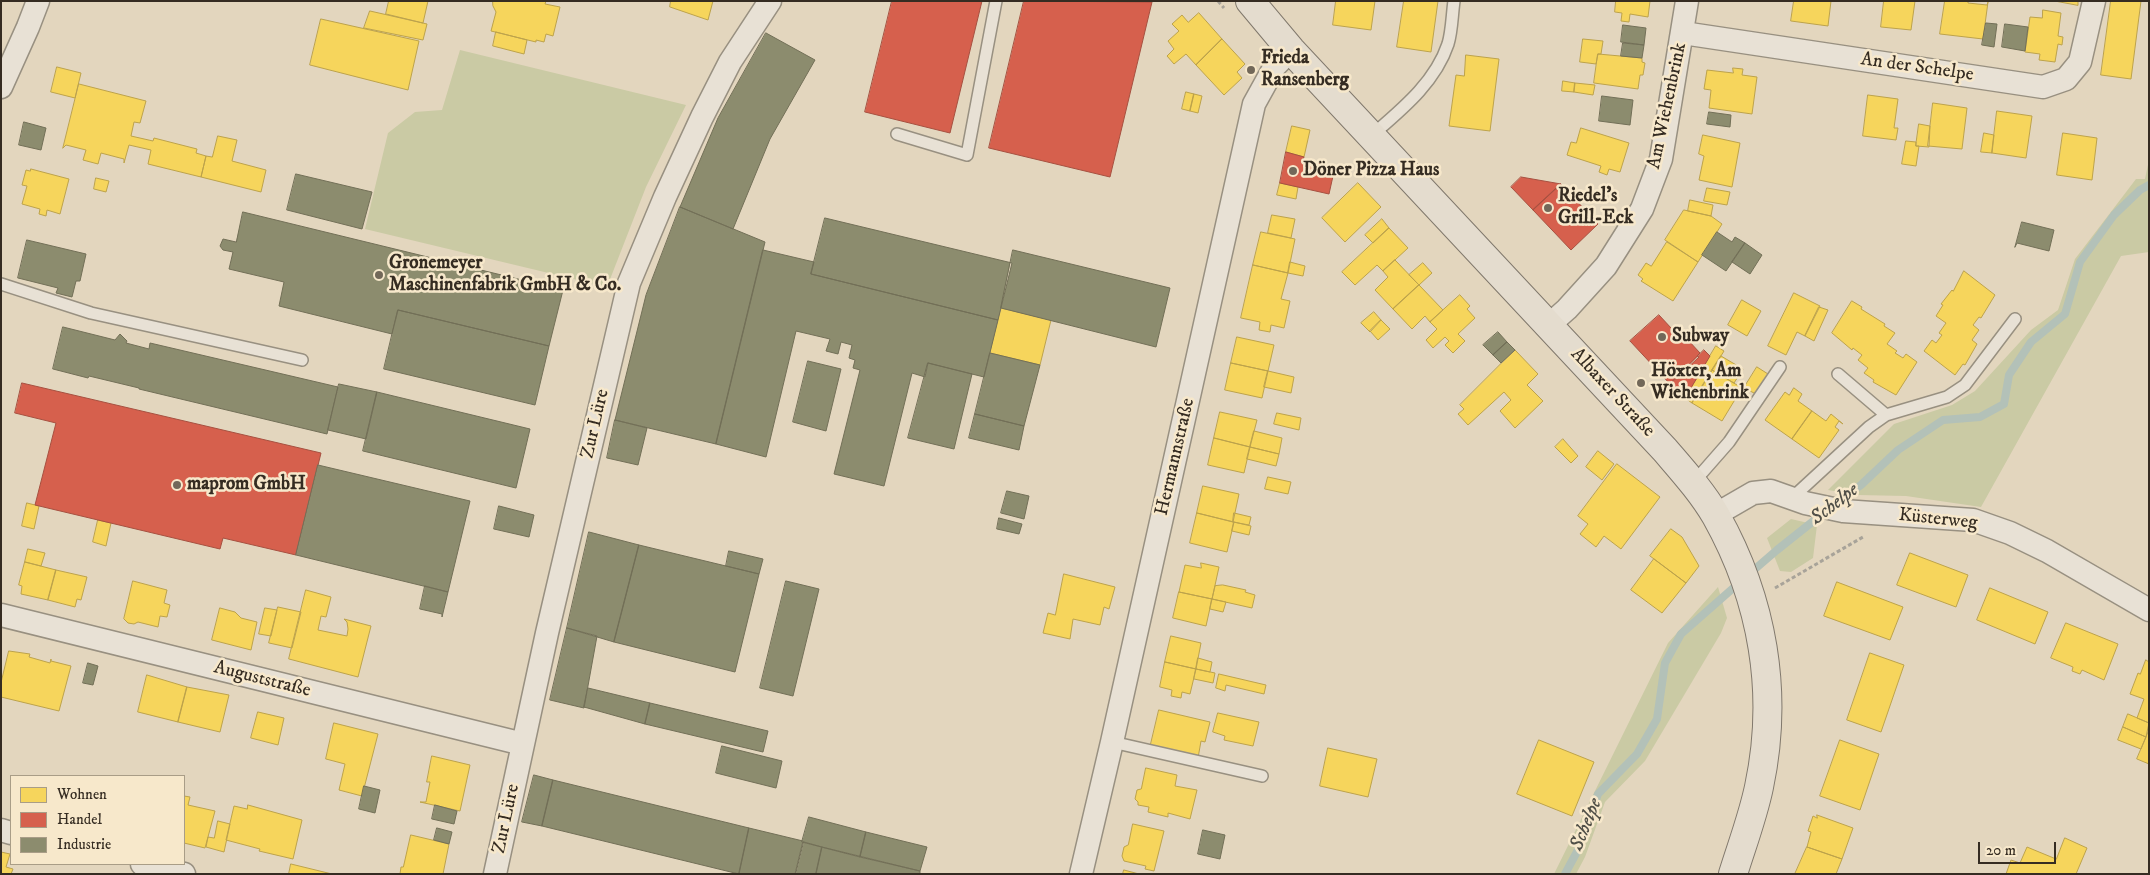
<!DOCTYPE html>
<html>
<head>
<meta charset="utf-8">
<style>
	body { margin:0 }
	#map { position:relative; width:2150px; height:875px; overflow:hidden; background:#e3d6be; font-family:"IM FELL DW Pica",serif }
	canvas { display:block }
	.frame { position:absolute; inset:0; border:2px solid #352c22; pointer-events:none }
	.legend { position:absolute; left:10px; top:775px; width:175px; height:90px; box-sizing:border-box; background:#f7e8cb; border:1px solid #a99d87; margin:0; padding:6px 9px; list-style:none; font-size:15px; color:#352c22 }
	.legend li { display:flex; align-items:center; gap:10px; height:25px }
	.legend b { width:25px; border:1px solid #a99d87 }
	.scale { position:absolute; left:1978px; top:842px; width:78px; height:22px; box-sizing:border-box; border:2px solid #352c22; border-top:0; padding-left:6px; font-size:15px; line-height:18px; white-space:nowrap; color:#352c22; -webkit-text-stroke:4px #f7e8cb; paint-order:stroke }
</style>
</head>
<body>
<div id="map">
<canvas width="2150" height="875"></canvas>
<div class="frame"></div>
<ul class="legend">
<li><b style="height:14px;background:#f6d55c"></b>Wohnen</li>
<li><b style="height:14px;background:#d6604d"></b>Handel</li>
<li><b style="height:14px;background:#8c8c6e"></b>Industrie</li>
</ul>
<div class="scale">20 m</div>
</div>
<script>
const g = document.querySelector('canvas').getContext('2d');
g.lineJoin = 'round';
function paint(path, color) {
  g.fillStyle = color;
  g.fill(path, 'evenodd');
}
function stroke(path, color, width, dash) {
  g.strokeStyle = color;
  g.lineWidth = width;
  g.lineCap = dash ? 'butt' : 'round';
  g.setLineDash(dash || []);
  g.stroke(path);
}
function drawText(font, color, halo, rows, align = 'center') {
  g.font = font + ' "IM FELL DW Pica",serif';
  g.lineWidth = 5;
  g.setLineDash([]);
  g.textBaseline = 'middle';
  g.strokeStyle = halo;
  g.fillStyle = color;
  for (const [text, x, y, turn = 0] of rows) {
    g.save();
    g.translate(x, y);
    g.rotate((+turn || 0) * Math.PI / 180);
    g.textAlign = isNaN(turn) ? turn : align;
    if (halo) g.strokeText(text, 0, 0);
    g.fillText(text, 0, 0);
    g.restore();
  }
}
paint(new Path2D(`
	M460,50L686,105L646,187L607,287L365,229L388,133L415,112L442,110Z
	M2149,160V252L2121,256L1981,507L1906,496L1858,495L1828,490L1894,424L1952,405L1975,391L2031,330L2058,310L2075,259L2136,179H2145Z
	M1791,519L1817,525L1813,558L1791,572L1780,571L1767,538Z
	M1718,587L1727,618L1721,633L1645,761L1605,802L1585,857L1576,874H1554L1668,643Z`), '#cacaa4');
const homes = new Path2D(`
	M389,1H428L423,23L386,14Z
	M493,1H546L545,4L560,7L553,36L546,34L544,42L536,40V42L491,31L496,12L493,6Z
	M671,1H713L708,20L670,7Z
	M1336,1H1375L1371,30L1333,25Z
	M1404,1H1438L1431,52L1397,47Z
	M1616,1H1650L1648,17L1630,14L1629,22L1621,21L1622,13L1615,12Z
	M1794,1H1831L1828,26L1791,21Z
	M1884,1H1915L1911,30L1881,27Z
	M1945,1H1968V3L1987,5L1988,2L1983,39L1940,34Z
	M2055,1H2078V5Z
	M2111,1H2141L2131,79L2101,75Z
	M2043,10L2061,13L2058,36L2063,37L2062,45L2058,44L2055,62L2039,60L2040,54L2025,52L2030,17L2042,18Z
	M370,11L427,24L423,40L364,28Z
	M1199,13L1222,39L1196,65L1186,54L1174,64L1167,56L1174,49L1168,41L1179,31L1172,24L1182,15L1188,22Z
	M321,19L419,41L408,90L310,65Z
	M496,32L527,40L524,54L493,46Z
	M1222,39L1245,64L1237,72L1242,78L1224,95L1196,65Z
	M1583,39L1603,41L1601,54H1598L1596,64L1580,62Z
	M1598,54L1642,58V62L1645,63L1643,75H1640L1638,89L1594,83Z
	M1466,55L1499,59L1490,131L1449,126L1456,75L1464,76Z
	M57,67L81,73L75,98L51,92Z
	M1733,68L1743,69L1742,75L1757,77L1752,114L1709,108L1711,90L1704,89L1707,70L1733,73Z
	M1563,81L1575,83L1574,92L1562,91Z
	M1575,83L1595,85L1593,95L1574,92Z
	M79,84L146,101L140,123L134,122L131,136L153,141L154,138L197,149L196,153L206,156L201,177L148,164L151,150L129,145L124,163V159L101,153L98,164L83,160L86,150L66,145L63,148Z
	M1186,92L1194,94L1190,111L1182,109Z
	M1194,94L1202,96L1198,113L1190,111Z
	M1868,95L1898,99L1894,128H1898L1896,140L1863,136Z
	M1933,103L1967,108L1962,149L1928,146Z
	M1997,111L2032,116L2026,158L1992,153Z
	M1919,124L1930,126L1929,147L1916,146Z
	M1292,126L1310,130L1304,157L1286,152Z
	M1581,128L1629,143L1620,172L1609,169L1607,175L1599,172L1601,166L1567,155L1571,142L1576,143Z
	M1984,133L1994,135L1992,153L1981,152Z
	M2063,133L2097,138L2092,180L2057,175Z
	M1703,135L1740,143L1732,187L1699,180L1704,156L1699,154Z
	M218,136L237,140L232,161L266,170L261,192L201,177L206,156L212,157Z
	M1906,141L1916,142V146H1919L1916,166L1902,164Z
	M31,169L69,179L60,214L47,210L46,216L39,214L40,209L22,204L27,186L22,185L26,170L30,171Z
	M96,178L109,181L106,192L94,189Z
	M1280,183L1298,187L1296,199L1277,195Z
	M1358,183L1381,207L1345,242L1322,218Z
	M1707,188L1730,192L1727,205L1704,201Z
	M1690,200L1713,205L1711,216L1688,211Z
	M1684,210L1711,216L1722,224L1698,262L1665,240Z
	M1272,215L1295,219L1291,238L1268,233Z
	M1382,219L1389,228L1373,243L1365,235Z
	M1389,228L1408,248L1383,271L1377,265L1355,285L1342,272Z
	M1261,232L1295,239L1288,273L1253,265Z
	M1667,242L1698,262L1673,301L1641,281L1643,279L1638,275L1646,263L1651,266Z
	M1395,260L1419,285L1393,309L1375,290L1388,277L1383,271Z
	M1290,262L1305,266L1303,276L1288,273Z
	M1423,263L1432,273L1419,285L1409,275Z
	M1253,265L1288,273L1281,299L1290,301L1284,328L1271,325L1270,332L1259,330L1260,322L1241,318Z
	M1964,271L1995,295L1981,318L1979,317L1973,325L1979,330L1972,340L1977,344L1965,365L1963,364L1955,375L1924,351L1932,340L1936,343L1942,335L1939,333L1946,323L1936,316L1943,305L1941,304L1952,290L1953,291Z
	M1419,285L1443,310L1430,322L1425,316L1412,329L1393,309Z
	M1794,293L1820,306L1805,336L1797,332L1786,355L1768,346Z
	M1460,295L1470,306L1467,309L1475,318L1458,334L1465,341L1453,353L1445,345L1449,341L1445,337L1433,348L1426,340L1437,329L1430,322Z
	M1742,300L1761,311L1747,336L1728,325Z
	M1852,301L1862,307L1861,309L1885,324L1884,326L1895,333L1887,344L1897,351L1895,353L1903,358L1906,354L1917,362L1896,395L1873,382L1874,380L1864,373L1868,368L1858,360L1862,355L1853,348L1852,350L1832,333Z
	M1819,307L1828,310L1814,341L1805,336Z
	M1001,308L1051,320L1040,365L990,353Z
	M1374,312L1381,320L1370,332L1361,323Z
	M1381,320L1390,329L1378,340L1370,331Z
	M1237,337L1274,345L1268,371L1231,363Z
	M1716,346L1724,351L1692,403L1685,398Z
	M1515,350L1538,374L1527,385L1543,401L1515,428L1500,411L1511,400L1504,392L1468,425L1458,414L1464,409L1460,405Z
	M1721,356L1743,369L1734,383L1712,370Z
	M1231,363L1268,371L1262,398L1225,390Z
	M1757,367L1768,374L1756,394L1744,388Z
	M1712,370L1742,388L1722,421L1692,403Z
	M1268,371L1294,377L1291,393L1264,387Z
	M1794,388L1802,394L1798,401L1812,411L1792,439L1765,420L1785,392L1789,395Z
	M1812,411L1826,421L1831,414L1843,424L1839,421L1835,427L1839,430L1819,458L1792,439Z
	M1220,412L1257,420L1250,447L1214,438Z
	M1277,413L1301,418L1299,430L1274,424Z
	M1254,431L1282,438L1279,454L1250,447Z
	M1214,438L1250,447L1244,473L1208,465Z
	M1563,439L1578,456L1571,463L1555,447Z
	M1250,447L1279,454L1276,466L1247,459Z
	M1598,451L1614,464L1602,480L1586,467Z
	M1617,464L1660,497L1621,549L1604,536L1596,547L1580,534L1588,524L1578,516Z
	M1268,477L1291,482L1288,494L1265,489Z
	M1203,486L1239,494L1233,522L1197,513Z
	M27,503L39,506L34,529L22,526Z
	M1197,513L1234,522L1227,552L1190,543Z
	M1234,513L1251,517L1249,525L1233,522Z
	M98,520L111,523L106,546L93,542Z
	M1234,522L1251,526L1249,535L1232,531Z
	M1671,529L1682,537L1699,566L1686,583L1650,556Z
	M28,549L45,553L41,566L25,562Z
	M1910,553L1968,575L1956,607L1897,585Z
	M1654,559L1686,583L1662,613L1631,590Z
	M25,562L56,570L48,600L21,594L22,586L19,585Z
	M1201,563L1219,567L1212,599L1179,592L1185,565L1201,568Z
	M56,570L87,577L81,600L77,599L75,607L48,600Z
	M1064,574L1115,587L1109,609L1104,607L1100,625L1073,619L1070,639L1043,633L1048,613L1055,615Z
	M133,581L167,590L164,603L170,605L167,617L160,616L158,627L138,622L134,624L128,623L124,619Z
	M1837,582L1903,607L1890,640L1824,616Z
	M1223,585L1246,590L1245,592L1255,595L1252,608L1212,599L1215,586Z
	M1990,588L2048,612L2035,644L1977,620Z
	M306,590L331,597L326,617L321,616L318,630L347,636L348,629L347,622L344,619L371,626L358,677L289,659Z
	M1179,592L1212,599L1206,626L1173,618Z
	M1212,599L1226,602L1223,612L1210,609Z
	M278,607L301,612L292,648L269,643Z
	M220,608L235,612L241,618L257,622L251,650L212,640Z
	M265,608L277,610L271,636L259,634Z
	M2066,623L2118,644L2104,680L2082,670L2080,674L2072,671L2073,667L2051,658Z
	M1171,636L1201,643L1196,669L1165,662Z
	M9,651L30,654L29,657L50,663L51,659V661L71,666L59,711L1,697V683Z
	M1870,653L1904,665L1881,732L1847,720Z
	M1198,658L1212,662L1210,672L1196,669Z
	M2146,660L2149,662V723L2137,718L2144,699L2130,694L2138,673L2140,674Z
	M1165,662L1196,669L1190,694L1182,692L1181,698L1171,696L1172,690L1160,687Z
	M1196,669L1215,673L1213,683L1194,679Z
	M1219,674L1266,685L1264,694L1226,685L1225,691L1216,688Z
	M147,675L187,687L178,722L138,712Z
	M187,687L229,695L220,732L178,722Z
	M1159,710L1210,722L1205,742L1201,741L1198,758L1150,748Z
	M258,712L284,718L278,745L251,738Z
	M1218,713L1259,722L1253,746L1224,740L1225,736L1213,732Z
	M2128,714L2149,723L2146,737L2123,727Z
	M334,723L378,734L362,796L339,790L345,764L326,759Z
	M2123,727L2146,737L2141,749L2118,740Z
	M2149,730V764L2137,759Z
	M1539,740L1594,762L1572,816L1517,794Z
	M1840,740L1879,754L1860,810L1820,796Z
	M1328,748L1377,759L1368,797L1320,786Z
	M432,756L470,765L460,811L420,802H426L430,782H427Z
	M1146,768L1177,775L1175,786L1197,790L1190,819L1168,813V817L1148,812L1149,807L1138,805V802L1135,799L1137,790L1141,789Z
	M184,796L190,797L188,805L215,811L205,848L184,843Z
	M248,805L302,820L293,859L259,851L260,849L226,840L234,806L247,809Z
	M1817,815L1853,828L1842,859L1807,847L1811,832L1808,831L1813,816L1817,818Z
	M218,821L230,824L224,852L206,847L208,837L214,838Z
	M1133,824L1164,831L1154,871L1145,869L1146,866L1124,861L1122,856L1124,847L1128,845Z
	M411,835L449,844L443,874H400L401,867H403Z
	M2065,838L2087,848L2076,874H2006L2011,860L2020,863L2027,847L2056,859Z
	M1807,847L1842,859L1836,874H1795Z
	M1,852L10,854L6,867L13,869L11,874H1Z
	M291,864L332,874H289Z
	M1124,870L1139,874H1123Z`);
paint(homes, '#f6d55c');
stroke(homes, '#bca24b', 1);
const shops = new Path2D(`
	M892,1H982L950,133L865,112Z
	M1024,1L1152,2L1110,177L989,148Z
	M1286,152L1304,157L1303,160L1335,167L1329,194L1280,183Z
	M1521,177L1561,184L1533,210L1511,187Z
	M1561,184L1598,224L1571,250L1533,210Z
	M1659,315L1672,329L1675,326L1700,353L1697,356L1699,357L1670,384L1630,341Z
	M1704,350L1710,356L1685,398L1670,384Z
	M22,383L321,453L296,555L223,538L220,549L35,505L56,423L15,413Z`);
paint(shops, '#d6604d');
stroke(shops, '#a65040', 1);
const industry = new Path2D(`
	M1986,23L1997,24L1994,47L1982,45Z
	M2005,24L2028,27L2025,51L2002,47Z
	M1623,25L1646,28L1644,45L1621,42Z
	M766,33L815,60L770,139L733,229L680,207L718,118Z
	M1623,43L1644,45L1642,58L1621,56Z
	M1602,96L1633,100L1630,125L1599,121Z
	M1709,112L1731,115L1730,127L1707,124Z
	M24,122L46,128L41,150L19,145Z
	M296,174L372,192L362,229L287,210Z
	M680,207L765,242L716,444L615,420L646,295Z
	M243,212L563,290L549,346L398,310L392,334L279,306L284,282L229,269L233,252L223,250L220,246L223,239L236,242Z
	M825,218L1012,263L998,320L811,274Z
	M2022,222L2054,230L2049,251L2017,243L2015,247Z
	M1717,232L1732,242L1735,237L1745,243L1726,271L1702,255Z
	M27,240L86,254L80,281H76L72,297L56,293L58,288L18,278Z
	M1745,243L1762,255L1750,274L1732,262Z
	M763,250L814,262L811,274L998,320L984,377L928,363L925,377L912,373L884,486L834,474L860,370L853,368L855,360L849,358L852,345L841,342L838,354L826,351L830,339L796,331L766,457L716,444Z
	M1013,250L1170,288L1156,347L1001,308Z
	M398,310L549,346L535,405L384,369Z
	M63,327L115,340L120,334L127,341L126,343L149,349L150,343L338,387L327,434L139,389V388L89,376L88,378L53,369Z
	M1498,332L1507,342L1493,355L1483,345Z
	M1507,342L1515,350L1501,363L1493,355Z
	M990,353L1040,365L1024,426L975,414Z
	M808,361L841,369L826,431L793,422Z
	M928,363L972,374L954,449L908,438Z
	M339,384L377,392L366,439L328,430Z
	M377,392L530,429L516,488L363,451Z
	M975,414L1024,426L1019,450L969,438Z
	M615,420L647,428L638,465L607,458Z
	M318,465L470,501L448,592L296,555Z
	M1007,491L1029,496L1024,519L1001,513Z
	M499,506L534,515L529,537L494,529Z
	M999,518L1022,524L1019,534L997,529Z
	M589,532L639,545L614,642L567,628Z
	M639,545L759,574L735,672L614,642Z
	M729,551L763,559L759,574L726,566Z
	M786,581L819,589L793,696L760,688Z
	M425,586L448,592L442,617V614L420,609Z
	M567,628L597,636L584,708L550,700Z
	M88,663L98,666L93,685L83,683Z
	M588,688L650,703L645,724L584,707Z
	M650,703L768,731L763,752L645,724Z
	M722,746L782,761L776,788L716,773Z
	M534,775L553,780L542,826L522,822Z
	M553,780L749,828L739,874L542,826Z
	M364,786L380,790L375,813L359,809Z
	M435,805L457,811L454,824L432,819Z
	M809,817L866,832L860,857L802,842Z
	M437,828L452,832L449,844L434,840Z
	M749,828L803,841L795,874H739Z
	M1203,830L1225,835L1220,859L1198,854Z
	M866,832L927,847L920,871L860,857Z
	M804,842L822,847L816,874H796Z
	M822,847L920,871V874H816Z`);
paint(industry, '#8c8c6e');
stroke(industry, '#726f57', 1);
stroke(new Path2D(`
	M1835,504L1861,485L1898,450L1943,420L1980,417L2004,404L2009,375L2031,342L2065,314L2080,262L2114,215L2140,190L2149,185
	M1748,575L1777,550L1826,511
	M1565,874L1579,848L1598,794L1637,754L1657,719L1665,663L1681,634L1739,583`), '#b3c1b8', 8);
const lane = new Path2D(`
	M897,134L967,155L996,1
	M1371,136C1401,110 1435,83 1448,44C1452,31 1452,15 1454,1
	M1,284L91,313L302,360
	M1838,374L1886,415
	M1693,483L1729,442L1780,367
	M1792,498L1869,427L1886,415L1947,397L1965,385L2015,319
	M1112,742L1262,776`);
const street = new Path2D(`
	M1683,33L2043,87L2066,79L2080,62L2094,1
	M1,87L28,27L38,1
	M1549,325L1567,309L1606,266L1642,209L1661,159L1687,1
	M1715,515L1753,493L1771,491L1805,503L1843,511L1973,520L2010,533L2047,551L2149,610
	M1,615L523,744
	M1,830L11,833
	M142,864L184,874
	M495,874L547,633L629,283L665,197L702,117L730,62L770,1
	M1081,874L1112,742L1254,104L1275,66L1291,50`);
const primary = new Path2D(`
	M1250,1L1291,50L1665,450C1683,471 1702,492 1716,516C1763,600 1779,693 1759,787C1753,816 1742,845 1733,874`);
stroke(lane, '#989081', 14);
stroke(street, '#989081', 25);
stroke(primary, '#80786c', 30);
stroke(new Path2D(`
	M1218,1L1224,8
	M1775,588L1863,537`), '#a8a399', 3, [4, 2.5]);
stroke(lane, '#e8e1d5', 11);
stroke(street, '#e8e1d5', 22);
stroke(primary, '#e4dcce', 28);
for (const [x, y, r, color] of [
	[1251,70,5,"#726859"],
	[1293,171,5,"#726859"],
	[1548,208,5,"#726859"],
	[379,275,5,"#726859"],
	[1662,337,5,"#726859"],
	[1641,383,5,"#726859"],
	[177,485,5,"#726859"]
]) {
  const dot = new Path2D();
  dot.arc(x, y, r, 0, 2 * Math.PI);
  g.fillStyle = color;
  g.fill(dot);
  stroke(dot, '#f7e8cb', 2);
}
drawText('bold 19px', '#352c22', '#f7e8cb', [
	["Frieda",1261,59],
	["Ransenberg",1261,81],
	["Döner Pizza Haus",1303,171],
	["Riedel's",1558,197],
	["Grill-Eck",1558,219],
	["Gronemeyer",389,264],
	["Maschinenfabrik GmbH & Co.",389,286],
	["Subway",1672,337],
	["Höxter, Am",1651,372],
	["Wiehenbrink",1651,394],
	["maprom GmbH",187,485]
], 'left');
drawText('19px', '#352c22', '#f7e8cb', [
	["An der Schelpe",1917,68,8],
	["Am Wiehenbrink",1668,106,-78],
	["Albaxer Straße",1612,393,47],
	["Zur Lüre",596,424,-77],
	["Hermannstraße",1176,457,-77],
	["Küsterweg",1938,520,6],
	["Auguststraße",262,680,14],
	["Zur Lüre",507,819,-78]
]);
drawText('italic 20px', '#504f47', '#f7e8cb', [
	["Schelpe",1835,505,-38],
	["Schelpe",1587,825,-68]
]);
</script>
</body>
</html>
